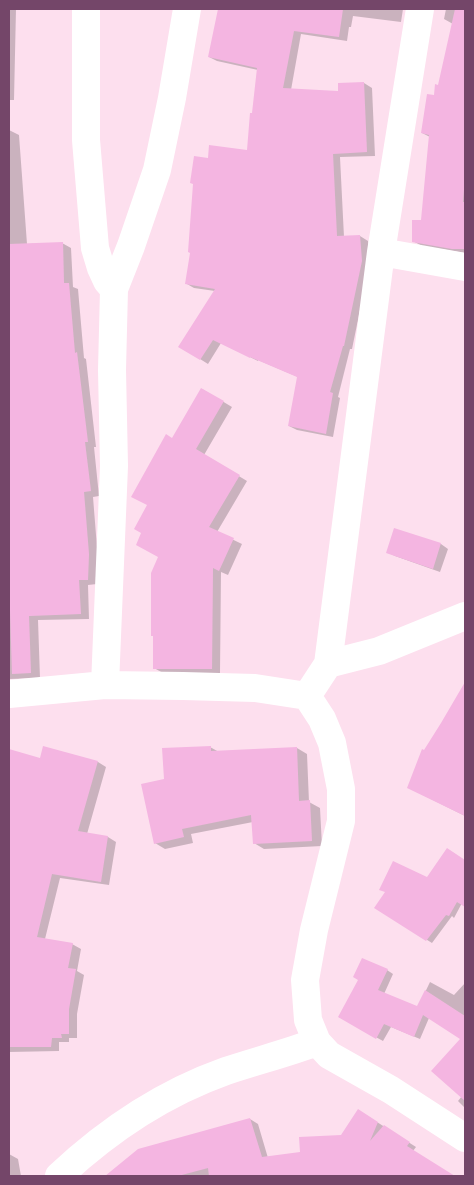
<!DOCTYPE html>
<html>
<head>
<meta charset="utf-8">
<style>
	body { margin:0 }
	#map { position:relative; width:474px; height:1185px; overflow:hidden; background:#fddfee; font-family:Mulish,sans-serif }
	canvas { display:block }
	.frame { position:absolute; inset:0; border:10px solid #744669; pointer-events:none }
</style>
</head>
<body>
<div id="map">
<canvas width="474" height="1185"></canvas>
<div class="frame"></div>
</div>
<script>
const g = document.querySelector('canvas').getContext('2d');
g.lineJoin = 'round';
function paint(path, color) {
  g.fillStyle = color;
  g.fill(path, 'evenodd');
}
function stroke(path, color, width, dash) {
  g.strokeStyle = color;
  g.lineWidth = width;
  g.lineCap = dash ? 'butt' : 'round';
  g.setLineDash(dash || []);
  g.stroke(path);
}
paint(new Path2D(`
	M9,9H16L14,100H9Z
	M219,9H403L401,22L353,16L351,27H349L347,41L301,34L291,90L339,93V84L364,83L372,88L375,156L340,157L344,237L360,236L368,241L369,266L352,349H350L338,397L340,398L333,437L297,430L289,426L298,377L258,360V361L221,343L208,364L200,359L215,291L194,288L187,284L209,159L248,151L258,70L217,61L209,57Z
	M446,9H465V253L422,246L413,241L423,221L430,137L422,133L439,86L453,24L444,19Z
	M9,130L19,135L27,244L62,243L71,248L73,287L78,289L84,358L86,359L96,447H94L99,496L93,497L98,560L97,584L88,585L89,619L38,620L40,678L9,679Z
	M202,389L232,407L204,455L247,481L217,532L242,544L228,575L221,572L220,673H163L154,668L160,557L143,533L148,505L173,439Z
	M395,530L441,544L448,549L440,572L395,556L387,552Z
	M465,685V816L415,791L425,751Z
	M210,747L219,752L297,748L307,754L309,802L320,808L322,846L264,849L254,843L253,822L191,834L193,843L165,849L155,843L165,780Z
	M9,751L41,759L98,762L106,767L87,834L108,837L116,842L109,885L60,878L45,939L72,944L81,949L77,971L84,975L77,1014V1038H69V1042H59V1051L9,1052Z
	M452,852L465,861V905L462,903L454,918L452,916L432,943L376,908L428,878Z
	M387,970L393,974L384,994L418,1007L430,982L454,995L465,983V1108L458,1101L462,1096V1039L429,1018L420,1039L391,1027L383,1041L339,1017Z
	M366,1115L416,1147L413,1151L453,1176H107L139,1150L250,1119L258,1124L268,1158L301,1154L342,1136Z
	M9,1152V1154L18,1159L21,1176H9Z`), '#0003');
paint(new Path2D(`
	M218,9H343L339,37L294,31L283,88L338,91V83L364,82L367,152L333,154L337,236L360,235L362,261L344,346H343L330,392L333,393L326,434L288,426L297,377L250,357V358L213,340L200,360L178,347L215,289L185,284L190,253L188,252L193,184L190,183L194,156L208,158L209,145L247,150L250,113H252L257,68L208,57Z
	M455,9H465V177L463,202H465V249H452L412,242V220H421L429,135L421,133L427,94L434,95L435,84L438,85Z
	M63,242L64,283H69L75,353L77,352L88,442H85L91,491L84,492L89,554L88,580H79L81,614L29,616L31,673L12,674L9,578V244Z
	M201,388L224,401L196,449L240,475L209,527L234,538L219,571L213,568L212,669H153V636H151V573L158,557L136,545L141,533L134,529L147,505L131,497L166,434L172,438Z
	M394,528L441,543L433,569L386,553Z
	M465,682V816L407,788L422,749L424,750L441,723Z
	M43,746L98,761L78,831L108,836L101,882L52,874L37,937L73,943L68,968L76,969L69,1009V1034H61L62,1038H52L51,1047H9V749L40,758Z
	M211,746V751L297,747L299,801L310,800L312,841L253,844L251,815L182,829L184,837L154,844L141,784L164,779L162,748Z
	M447,848L465,860V907L457,902L449,916L446,915L426,941L374,908L385,892L379,890L393,861L427,877Z
	M362,958L388,969L378,990L417,1006L425,990L465,1016V1101L431,1071L460,1039L423,1015L414,1037L384,1024L376,1039L338,1017L358,980L353,977Z
	M358,1109L378,1122L370,1141L384,1125L410,1142L407,1146L455,1176H209L208,1168L178,1176H105L138,1149L250,1118L262,1157L300,1152L299,1137L341,1135Z`), '#f4b5e1');
stroke(new Path2D(`
	M86,9V140L95,248L101,268L107,281L114,289
	M381,252L465,267
	M328,664L379,651L465,616
	M105,685L114,466L112,370L114,289L131,246L157,170L172,98L187,9
	M9,694L105,685L183,686L255,688L307,696L322,719L332,743L341,789V821L314,930L305,980L308,1020L317,1042L329,1055L391,1090L465,1138
	M307,696L328,664L381,252L420,9
	M59,1176C107,1131 164,1093 226,1071C256,1061 287,1053 317,1042`), '#fff', 28);
</script>
</body>
</html>
